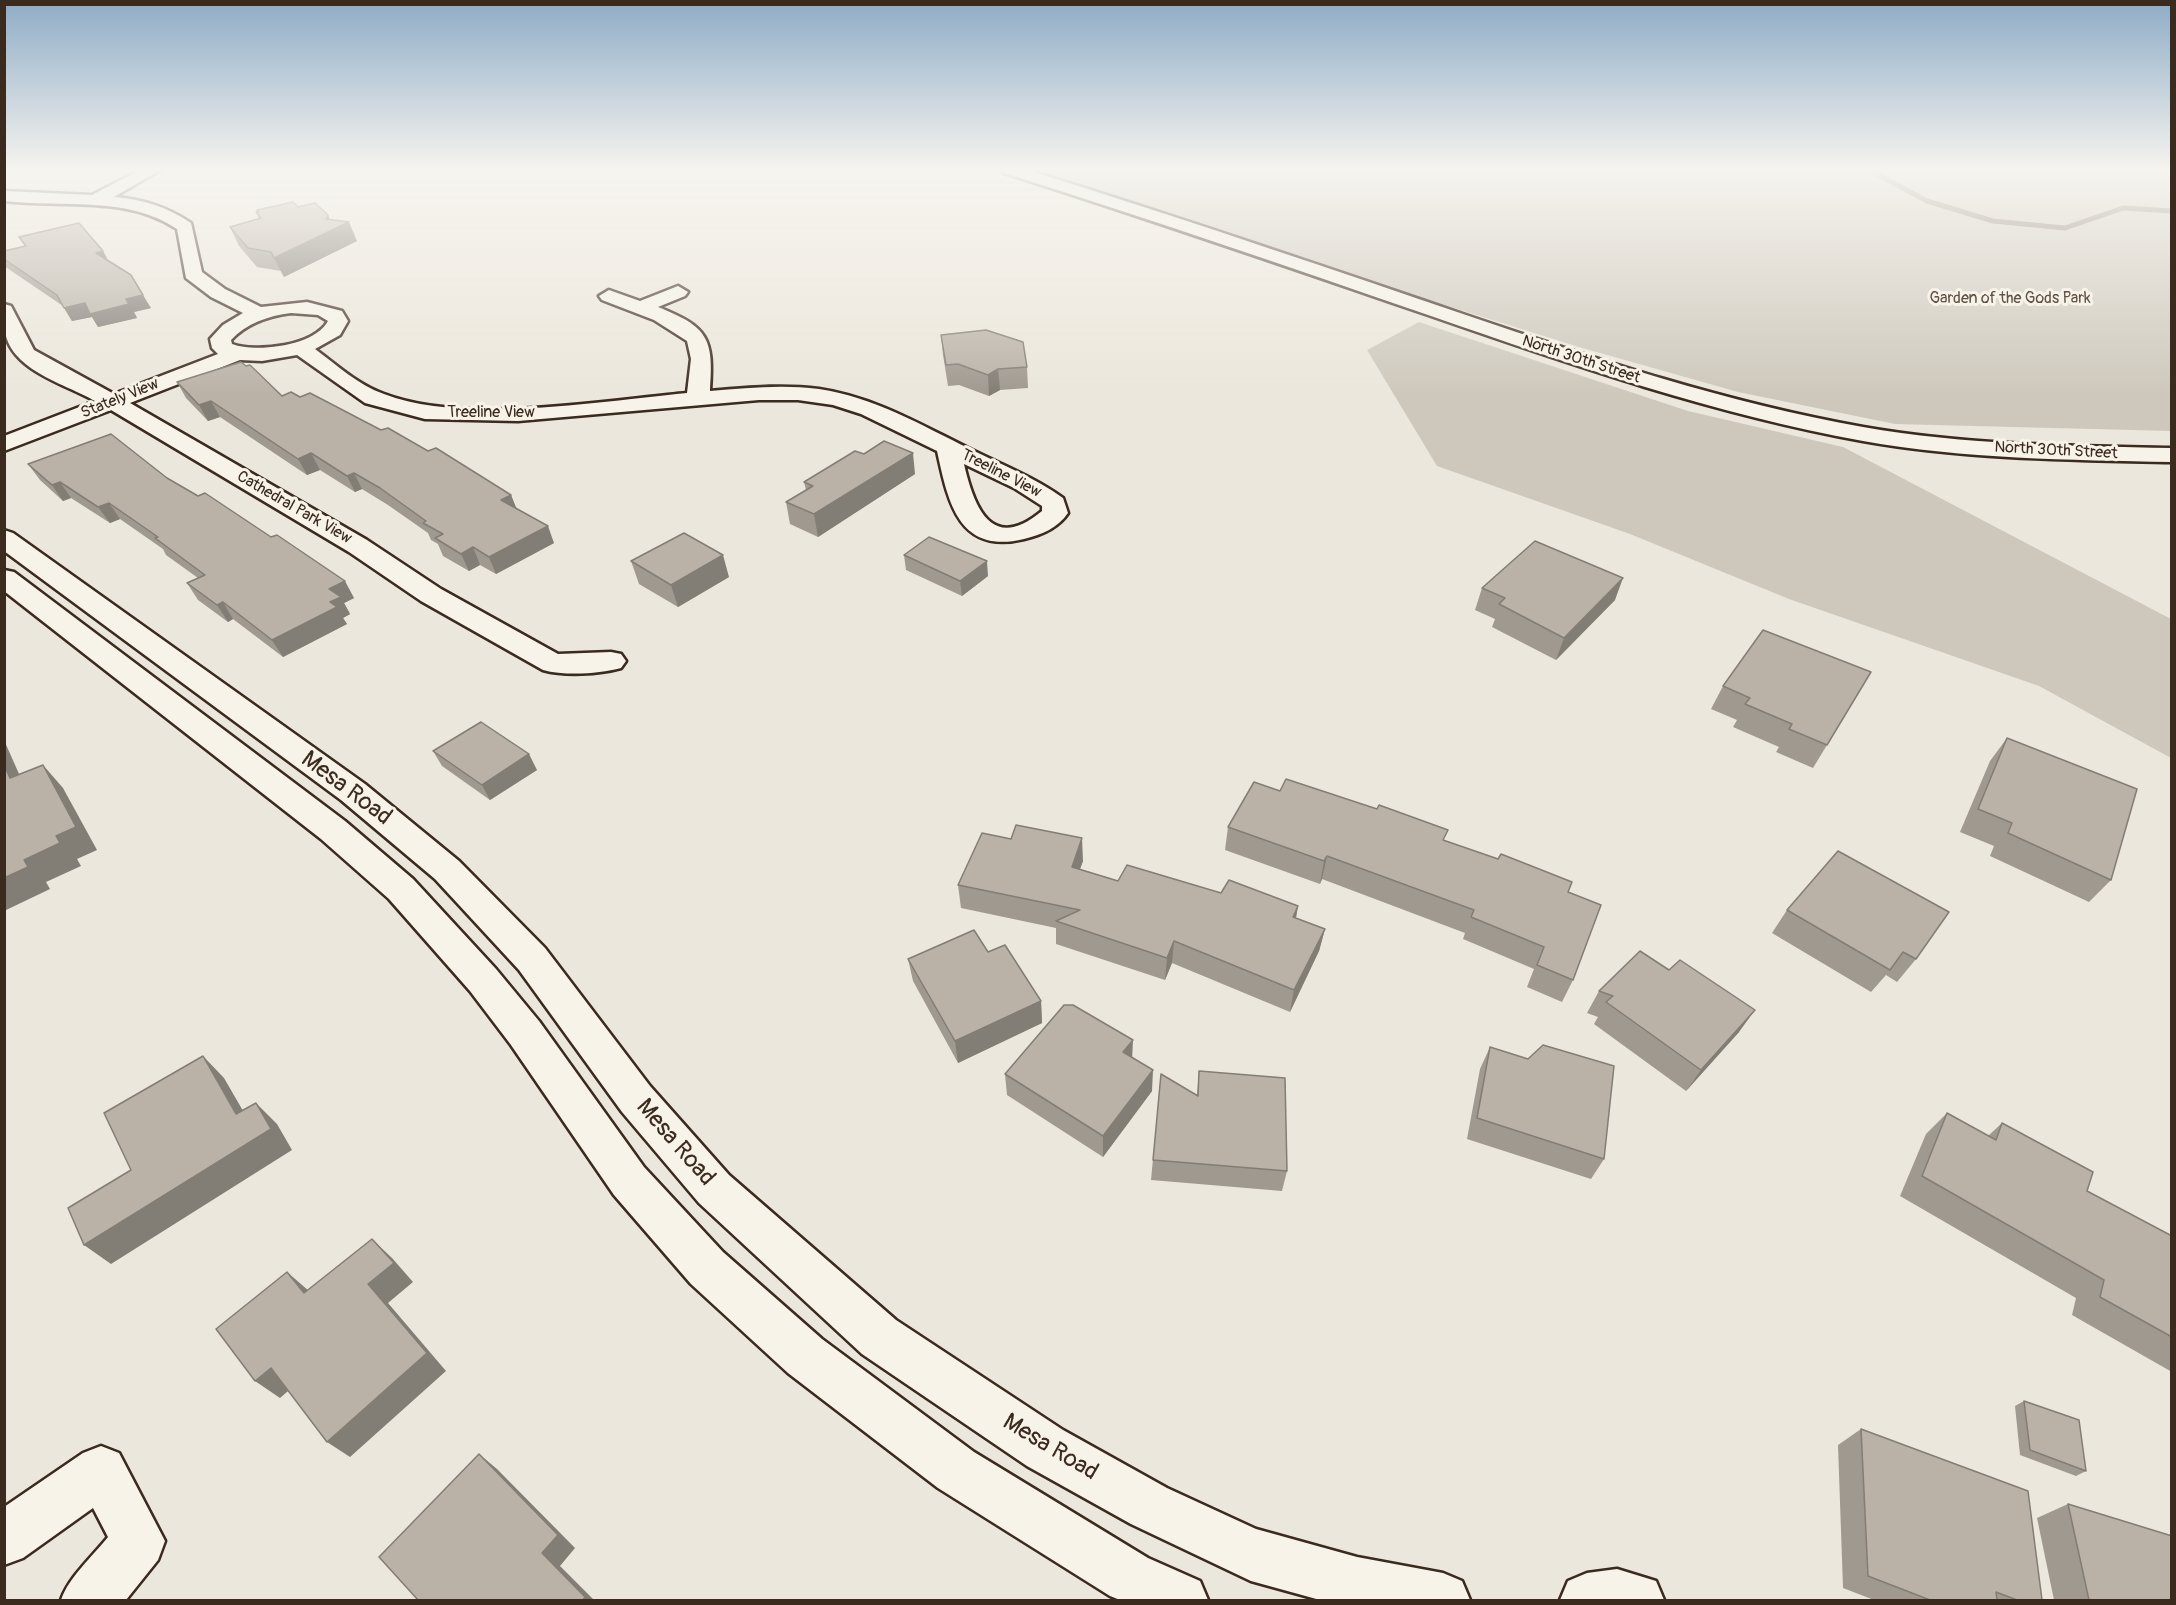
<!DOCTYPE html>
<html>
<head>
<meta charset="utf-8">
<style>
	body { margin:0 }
	#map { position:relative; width:2176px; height:1605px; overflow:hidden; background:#ece7dc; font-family:Pangolin,sans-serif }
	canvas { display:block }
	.frame { position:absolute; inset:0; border:6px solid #3b2a1e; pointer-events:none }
</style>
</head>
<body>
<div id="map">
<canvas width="2176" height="1605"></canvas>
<div class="frame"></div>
</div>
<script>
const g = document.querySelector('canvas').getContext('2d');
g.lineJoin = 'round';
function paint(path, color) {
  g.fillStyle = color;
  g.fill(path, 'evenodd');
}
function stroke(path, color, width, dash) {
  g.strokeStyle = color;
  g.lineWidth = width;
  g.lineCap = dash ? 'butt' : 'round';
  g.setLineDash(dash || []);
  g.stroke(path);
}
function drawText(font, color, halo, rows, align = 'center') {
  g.font = font + ' Pangolin,sans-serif';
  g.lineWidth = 6;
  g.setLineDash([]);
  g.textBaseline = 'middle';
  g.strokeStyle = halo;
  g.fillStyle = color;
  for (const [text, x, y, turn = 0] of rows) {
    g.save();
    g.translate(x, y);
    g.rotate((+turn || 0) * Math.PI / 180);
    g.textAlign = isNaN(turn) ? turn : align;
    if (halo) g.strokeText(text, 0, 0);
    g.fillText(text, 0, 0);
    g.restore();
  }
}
paint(new Path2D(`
	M1037,170H2171V431L1895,424L1738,392L1579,347L1256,246Z
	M1419,322L1688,411L1843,447L2171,619V758L2039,686L1789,599L1630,534L1437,466L1367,350Z`), '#cec8bc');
stroke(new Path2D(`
	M1869,170L1927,201L1993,221L2065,228L2123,208L2172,211`), '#7c7064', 5);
const minor = new Path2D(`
	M140,170H160L114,197C143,199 167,207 191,223L202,272L225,289L261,307L307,302L342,311L348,321L340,335L315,349C337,365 358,385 384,394C464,425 601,401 687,393L691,359L687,341L654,320L602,300L599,296L609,290L640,301L678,286L688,292L685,296L658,307C708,327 714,338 710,391C746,388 782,384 819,389C874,397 921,425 970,449C1002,465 1034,477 1063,498L1068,513C1058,528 1041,535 1024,539C958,555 948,501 937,451L861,414L833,405L798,400H759L518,421L425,419L365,403L297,355L262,361L240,360L130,403L367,540L441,589L558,654L611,652L621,654L626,661L621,668C599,674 565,676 543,670L421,601L349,552L111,410L4,451V436L95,401C66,384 12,371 5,332C3,324 4,313 4,304L11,306L34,350L114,394L218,354L212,348L210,339L223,325L243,313L211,297L186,278L177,229C127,195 62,208 4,201V191L92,195ZM291,313L318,315L328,321C315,346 256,353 232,344L231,340C247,323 268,316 291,313ZM964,464L1014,488L1042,506V511C992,553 974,508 964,464Z
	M101,1446L119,1453L165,1541L158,1560L126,1600H61C69,1577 92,1557 108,1537L93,1508L23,1558L4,1565V1507L83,1453Z`);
const major = new Path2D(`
	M1002,170H1027L1069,183C1202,225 1334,270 1466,315C1596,359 1727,403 1863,427C1965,445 2069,446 2172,448V462C2069,460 1964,459 1863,441C1715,414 1572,365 1431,316C1289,267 1147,218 1004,173Z
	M4,530L13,533L365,784L459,861L545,948L650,1086L729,1175L896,1320L1063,1430L1167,1488L1256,1529L1357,1557L1443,1573L1462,1581L1470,1600H1320L1251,1581L1131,1524L1027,1466L862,1354L699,1203L622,1112L519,970L435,879L341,800L4,551Z
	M4,570L14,572L345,821L413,879L496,969L539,1021L644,1167L723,1252L822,1339L974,1452L1148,1558L1200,1581L1208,1600H1120L1110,1596L938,1488L788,1373L691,1284L614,1195L511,1045L470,991L389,899L321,839L4,591Z
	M1617,1569L1656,1581L1664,1600H1560L1568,1581L1587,1573Z`);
stroke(minor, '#3b2a1e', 5);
stroke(major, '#3b2a1e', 5);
paint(minor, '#f7f3e8');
paint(major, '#f7f3e8');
paint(new Path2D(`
	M298,207L328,215L330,219L357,241L284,277L281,271L257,267L239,246L230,227L259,219L256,212H258L257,210Z
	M19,237L103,251L108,261L151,308L134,312L137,318L98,327L92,317L72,321L63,306L4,266V251L25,246Z
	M941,335L1027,367L1028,388L1000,390L989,396L959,385L948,386L943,355Z
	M177,382L282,396L300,397L381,430L428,451L511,495L516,509L554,543L496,574L480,565L469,571L443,556L438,544L431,540L428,533L388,505L362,489L355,492L320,470L307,475L220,417L208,421L186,398Z
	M28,464L167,478L354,598L344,603L350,614L343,618L347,624L283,657L233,619L228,622L198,600L187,583L198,578L166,555L163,549L120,519L110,523L71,498L63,501L40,480Z
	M915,474L818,537L790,524L786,502L806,490L804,482Z
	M904,555L988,576L962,596L906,570Z
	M631,561L729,577L678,607L639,584Z
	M1482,588L1615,600L1556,660L1492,627L1495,619L1475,610Z
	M1763,630L1827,745L1813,768L1776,752L1779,747L1733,727L1737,720L1711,709L1723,686Z
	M2007,738L2111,880L2089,902L1990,856L1994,846L1960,832L1990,761Z
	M433,751L537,770L490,800L442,766Z
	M1280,791L1444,840L1568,892L1573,980L1562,1002L1527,987L1534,969L1463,939L1465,933L1322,879L1320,884L1225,850L1228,827Z
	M1838,851L1916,959L1897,982L1886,975L1871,992L1772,933L1787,910Z
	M1083,861L1080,869L1118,881L1221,893L1298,906L1296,918L1325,929L1319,951L1290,1012L1172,963L1165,980L1056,944V928L961,908L958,885Z
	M988,952L1041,1001L1042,1023L958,1063L913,981L908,959Z
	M1599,991L1739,1032L1686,1091L1594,1024L1598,1017L1587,1013Z
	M1490,1047L1528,1059L1604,1159L1591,1179L1467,1139L1480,1069Z
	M1132,1057L1152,1091L1103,1157L1007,1095L1005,1074Z
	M1199,1071L1287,1171L1282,1191L1151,1180L1161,1074L1197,1095Z
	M1947,1113L1988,1136L2002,1123L2087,1191L2172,1236V1372L2072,1315L2076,1298L1900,1196L1926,1134Z
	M2024,1401L2086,1471L2076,1476L2020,1455L2015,1406Z
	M1861,1429L2042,1600H1874L1843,1588L1838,1445Z
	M2068,1504L2172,1600H2054L2037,1518Z`), '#a09990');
paint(new Path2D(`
	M328,215L334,229L349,222L357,241L284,277L274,258L326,219Z
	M103,251L110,264L96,253Z
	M143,295L151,308L134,312L137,318L98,327L92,317L72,321L64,308L85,303L126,299Z
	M998,369L1000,390L989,396L988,375Z
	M211,401L220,417L208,421L199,405Z
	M311,453L320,470L307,475L298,459Z
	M913,453L915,474L818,537L814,514Z
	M354,473L362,489L355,492L347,476Z
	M60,482L71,498L63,501L52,485Z
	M511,495L518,512L501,500Z
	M109,503L120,519L110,523L98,507Z
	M548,526L554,543L496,574L489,557Z
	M473,547L480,565L469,571L461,554Z
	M723,555L729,577L678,607L671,585Z
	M987,561L988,576L962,596L960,581Z
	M1623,578L1615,600L1556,660L1564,638Z
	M345,581L354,598L344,603L350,614L343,618L347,624L283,657L272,640L330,602L329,589Z
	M223,602L233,619L228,622L217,605Z
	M4,740L31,801L10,778L4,765Z
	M529,754L537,770L490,800L482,785Z
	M43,765L63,788L97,850L77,859L81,866L46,882L50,889L4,911V878L24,860L56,836Z
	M1082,838L1083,861L1072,890V867Z
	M1327,856L1322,879L1320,884L1324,861Z
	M1298,906L1294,928L1293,917Z
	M1325,929L1319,951L1290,1012L1294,990Z
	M1174,941L1172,963L1165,980L1167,958Z
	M1041,1001L1042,1023L958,1063L955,1041Z
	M1755,1010L1739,1032L1686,1091L1701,1070Z
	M1133,1040L1132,1061L1123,1052Z
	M203,1056L224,1078L257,1135L236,1114Z
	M1153,1070L1152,1091L1103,1157V1136Z
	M256,1103L277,1124L292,1150L111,1264L84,1245Z
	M372,1239L392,1258L413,1282L388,1303L446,1371L350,1457L327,1442L368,1284Z
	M287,1272L309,1291L304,1293Z
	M271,1368L295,1385L280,1398L255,1381Z
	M479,1454L497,1469L575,1548L560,1566L594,1600H583L542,1553Z`), '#827d75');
const building = new Path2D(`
	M293,202L298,207L315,203L328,215L326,219L349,222L274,258L271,252L248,248L230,227L261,218L256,212H259L257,210Z
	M79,223L103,251L96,253L131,275L143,295L126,299L129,304L90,314L85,303L64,308L57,295L4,259V251L26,246L19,237Z
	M986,330L1023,342L1027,367L998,369L988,375L958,364L946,365L941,335Z
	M241,362L246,366L250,365L282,396L291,392L300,397L310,393L381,430L388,428L428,451L436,448L511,495L501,500L548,526L489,557L473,547L461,554L435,538L443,534L423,523L426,521L380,488L354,473L347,476L311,453L298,459L211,401L199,405L177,382Z
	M111,434L167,478L198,496L205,493L271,537L277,535L345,581L329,589L341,597L330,602L337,607L272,640L223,602L217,605L187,583L205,575L155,538L158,537L109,503L98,507L60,482L52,485L28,464Z
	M884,441L913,453L814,514L786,502L813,486L804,482L855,451L864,454Z
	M684,533L723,555L671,585L631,561Z
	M929,537L987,561L960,581L904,555Z
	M1535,541L1623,578L1564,638L1499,604L1505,598L1482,588Z
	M1763,630L1871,672L1827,745L1789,729L1792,724L1745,704L1750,698L1723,686Z
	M481,722L529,754L482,785L433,751Z
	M2007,738L2137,789L2111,880L2008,833L2012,823L1978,809Z
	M4,765L10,778L43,765L76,827L56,836L60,843L24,860L28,867L4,878Z
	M1286,779L1377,809L1379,805L1448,830L1443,840L1498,859L1501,854L1572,882L1568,892L1601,905L1573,980L1537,965L1544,947L1471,917L1474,910L1327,856L1324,861L1228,827L1254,782L1280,791Z
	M1016,825L1082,838L1072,867L1118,881L1127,865L1221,893L1229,880L1298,906L1293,917L1325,929L1294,990L1174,941L1167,958L1056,921L1080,910L958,885L982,833L1011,839Z
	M1838,851L1949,912L1916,959L1903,952L1890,970L1787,910Z
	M974,930L988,952L1005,945L1041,1001L955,1041L908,959Z
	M1640,951L1669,970L1680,960L1755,1010L1701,1070L1606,1002L1613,996L1599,991Z
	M1064,1005H1073L1133,1040L1123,1052L1153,1070L1103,1136L1005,1074Z
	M1543,1045L1614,1066L1604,1159L1477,1118L1490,1047L1528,1059Z
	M203,1056L236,1114L256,1103L271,1129L84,1245L68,1208L131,1170L104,1113Z
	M1199,1071L1285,1078L1287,1171L1153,1160L1161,1074L1198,1096Z
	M1947,1113L1996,1140L2002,1123L2093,1172L2087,1191L2172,1236V1337L2100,1297L2104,1280L1922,1176Z
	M372,1239L394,1263L368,1284L427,1353L327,1442L271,1368L255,1381L216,1329L287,1272L304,1293Z
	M2024,1401L2079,1420L2086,1471L2030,1450Z
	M1861,1429L2028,1491L2042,1600H2017L1996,1592L1997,1600H1930L1868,1576Z
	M479,1454L558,1535L542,1553L585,1597L583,1600H418L379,1557Z
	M2068,1504L2172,1536V1600H2089Z`);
paint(building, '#bab2a7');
stroke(building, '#827d75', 1.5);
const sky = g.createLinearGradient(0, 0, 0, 395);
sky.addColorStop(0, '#8eacc6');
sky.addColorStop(0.43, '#f6f4ef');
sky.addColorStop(1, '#f6f4ef00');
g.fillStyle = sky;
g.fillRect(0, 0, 2176, 395);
drawText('16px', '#605246', '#f7f3e8', [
	["Garden of the Gods Park",2010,299]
]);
drawText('16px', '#3b2a1e', '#f7f3e8', [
	["North 30th Street",1581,360,18],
	["Stately View",120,399,-22],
	["Treeline View",491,413],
	["North 30th Street",2056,451,3],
	["Treeline View",1001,474,27],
	["Cathedral Park View",294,508,30]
]);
drawText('24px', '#3b2a1e', '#f7f3e8', [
	["Mesa Road",346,789,37],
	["Mesa Road",675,1143,49],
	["Mesa Road",1050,1448,31]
]);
</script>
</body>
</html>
